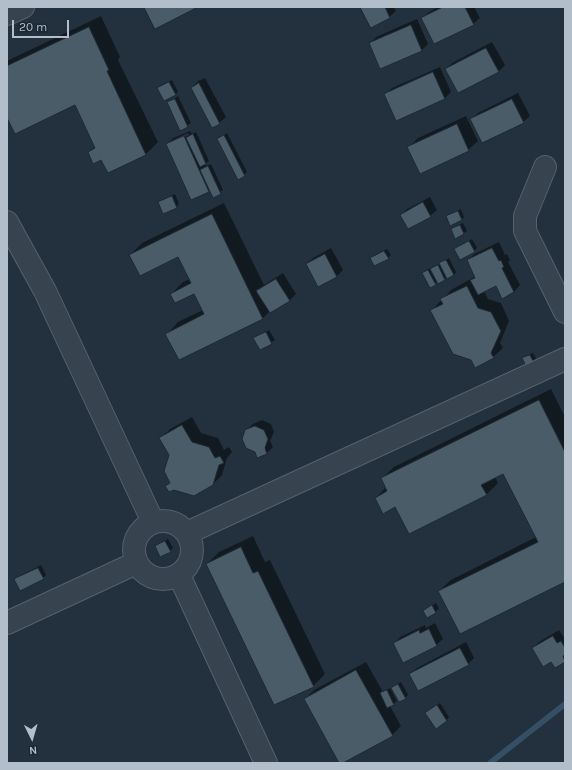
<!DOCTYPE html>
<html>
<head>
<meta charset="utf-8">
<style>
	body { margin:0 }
	#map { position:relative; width:572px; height:770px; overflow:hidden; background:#23313e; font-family:Karla,sans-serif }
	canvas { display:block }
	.frame { position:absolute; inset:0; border:8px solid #b2bec9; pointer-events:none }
	.north { position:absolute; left:12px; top:718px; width:40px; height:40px; -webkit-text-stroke:3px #1c2833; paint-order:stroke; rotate:175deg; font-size:11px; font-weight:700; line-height:16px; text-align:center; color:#b2bec9 }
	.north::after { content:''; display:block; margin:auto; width:14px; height:18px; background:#b2bec9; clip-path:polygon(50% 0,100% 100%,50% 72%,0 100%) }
	.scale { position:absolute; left:12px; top:20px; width:57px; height:18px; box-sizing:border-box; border:2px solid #b2bec9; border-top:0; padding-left:5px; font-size:12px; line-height:14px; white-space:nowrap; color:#b2bec9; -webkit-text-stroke:3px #1c2833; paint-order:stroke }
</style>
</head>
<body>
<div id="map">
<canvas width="572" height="770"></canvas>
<div class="frame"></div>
<div class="north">N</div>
<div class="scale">20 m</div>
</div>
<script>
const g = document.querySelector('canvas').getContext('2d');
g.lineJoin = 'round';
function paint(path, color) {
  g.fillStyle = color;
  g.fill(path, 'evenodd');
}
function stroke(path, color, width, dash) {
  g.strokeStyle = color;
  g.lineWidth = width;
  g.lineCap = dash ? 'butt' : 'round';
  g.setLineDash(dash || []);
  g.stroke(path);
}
paint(new Path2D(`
	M361,7H394L396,11L389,17Z
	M438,7H474L480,18L473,24L422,18L429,12Z
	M101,16L120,57L118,60L158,142L146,154L108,172L102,159L89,152L95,146L76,104L7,116V61Z
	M417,19L428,44L422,50L381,68L370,43L376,37Z
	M492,42L505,65L498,72L446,69L452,63Z
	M440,67L451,92L445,98L386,94L392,88Z
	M205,78L226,117L219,123L192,88L198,81Z
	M172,80L178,92L175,95L158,88L161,85Z
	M518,93L530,116L523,122L472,119L478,113Z
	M178,96L191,123L181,129L168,103Z
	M466,116L478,141L468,150L408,148L418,138Z
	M190,131L192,134L196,132L209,161L205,164L206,166L211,164L223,190L214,196L211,189L208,191L167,144L173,138ZM188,133L189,135L173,142V140Z
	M227,133L247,172L244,175L218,139Z
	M175,194L179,204L176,207L159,203L162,200Z
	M430,197L437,210L430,216L401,215L407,209Z
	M224,203L264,285L283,273L296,294L290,300L270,311L263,318L179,359L167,334L178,322L203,310L194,293L171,294L183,282L190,279L179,256L130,255L142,243Z
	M461,209L464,217L461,220L447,217L450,214Z
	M463,223L467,231L464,233L452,229L455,227Z
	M472,239L477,248L474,251L455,249Z
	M499,242L505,255L507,254L510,260L508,262L520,285L514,292L496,285L484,291L488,299L501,303L509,321L500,343L503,348L493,357L471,359L432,310L451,290L476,276L468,260L474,254Z
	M331,248L343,270L337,276L318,286L307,264L313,258Z
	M387,249L391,255L388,258H371L374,255Z
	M449,258L456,272L454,275L447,277L439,283L438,281L430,286L423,273L426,270L431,268L432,269Z
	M269,330L275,340L260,349L255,339Z
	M533,353L536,359L533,362L524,358L526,356Z
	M551,389L565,417V581L439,591L451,580L536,537L504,473L495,477L498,483L486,495L396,506L376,498L386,487L382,478L394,467Z
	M192,417L201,433L218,438L224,450L229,447L232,452L227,458L222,475L212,485L166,486L171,481L170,455L161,438L170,429Z
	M262,420L271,424L274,432L270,441L273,447L266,454L246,430L253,424Z
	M253,536L265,562L270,560L325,674L313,686L207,564L219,552Z
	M168,539L173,548L170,551L156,547Z
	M41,565L46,575L43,578L15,580L18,577Z
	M436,603L439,609L427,617L424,611Z
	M435,623L443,639L436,645L394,643L400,637L425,625L426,628Z
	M559,630L564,638L565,637V661L555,667L552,661L533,648L539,642Z
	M466,642L474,658L468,664L410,674L417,668Z
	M366,662L383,692L390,688L397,701L390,706L401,726L392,735L340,763L305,699L314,690Z
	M401,682L408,695L405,698L392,688Z
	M440,703L449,717L447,720L426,713Z`), '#0007');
stroke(new Path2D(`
	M490,763L565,704`), '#355065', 5.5);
const building = new Path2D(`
	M144,7H198L155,29Z
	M360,7H385L390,18L371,28Z
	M443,7H465L474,25L434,44L421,18Z
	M411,25L422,51L380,69L369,43Z
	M89,27L109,70L107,71L146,155L108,173L101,160L93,164L88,152L95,148L75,105L15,134L7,118V66Z
	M486,48L499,72L458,93L445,69Z
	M433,72L445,99L396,121L384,94Z
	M169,82L176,95L164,101L157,88Z
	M199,83L220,124L212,128L191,88Z
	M175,99L188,127L180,131L167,102Z
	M512,99L524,123L482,143L470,119Z
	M457,124L469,151L420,174L407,147Z
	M193,134L206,164L200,167L186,138Z
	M224,135L245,176L238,180L217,139Z
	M184,136L209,192L191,200L166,144Z
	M208,166L221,194L213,198L200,170Z
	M172,196L177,208L163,214L158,202Z
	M423,202L431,217L408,229L400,215Z
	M458,211L462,220L450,226L446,216Z
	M212,214L263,319L179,360L165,334L204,314L194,294L175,303L170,294L191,283L178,257L140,276L129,255Z
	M460,225L464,234L455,239L451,229Z
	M469,241L475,252L460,260L454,249Z
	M492,248L499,261L501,260L504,267L502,268L514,292L502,299L496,286L478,295L470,280L475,278L467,260Z
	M384,251L389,259L374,266L370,258Z
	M325,254L337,277L318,287L306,264Z
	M446,260L454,275L447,279L439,263Z
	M438,265L445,280L438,284L430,269Z
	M428,270L436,285L430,288L422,273Z
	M276,279L290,301L270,313L256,291Z
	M467,286L478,308L491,312L501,331L491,353L494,358L475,368L471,360L453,354L430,310L443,304L440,299Z
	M266,332L272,344L260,350L253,338Z
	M530,355L534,363L526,366L522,358Z
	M539,400L565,452V582L460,634L438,591L538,542L503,474L481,485L487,495L409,534L395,507L383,514L375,498L387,491L381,478Z
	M182,425L192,442L209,447L215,458L220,456L224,463L219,465L213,485L194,496L174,490L169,492L165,486L170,483L164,471L169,455L159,438Z
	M255,426L264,430L268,439L265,448L267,454L257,458L255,452L246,448L242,439L245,430Z
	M165,541L171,552L160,557L155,546Z
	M241,547L253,573L258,571L314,687L274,705L206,564Z
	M38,568L44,579L20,591L14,579Z
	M432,605L436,613L427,618L423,611Z
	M429,629L437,646L403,663L393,643L419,630L420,633Z
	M553,636L557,643L561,641L565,648V655L563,656L565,662L555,668L551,662L543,667L532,648Z
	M460,648L469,665L418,691L409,674Z
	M356,670L393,736L343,763H339L304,699Z
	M398,684L406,699L399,702L391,688Z
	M387,690L394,705L387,708L380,693Z
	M437,705L447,721L436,729L425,713Z`);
paint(building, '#4b5c69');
stroke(building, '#1e2a35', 1);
const minor = new Path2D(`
	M7,14L23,7
	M545,167L525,216V231L565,312
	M7,222L45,291L153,522
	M134 550a29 29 0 1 1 58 0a29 29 0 1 1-58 0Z
	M187,533L565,359
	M179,575L266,763
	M7,623L136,563`);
stroke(minor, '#55616c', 24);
stroke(minor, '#37434e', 22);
</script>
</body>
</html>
